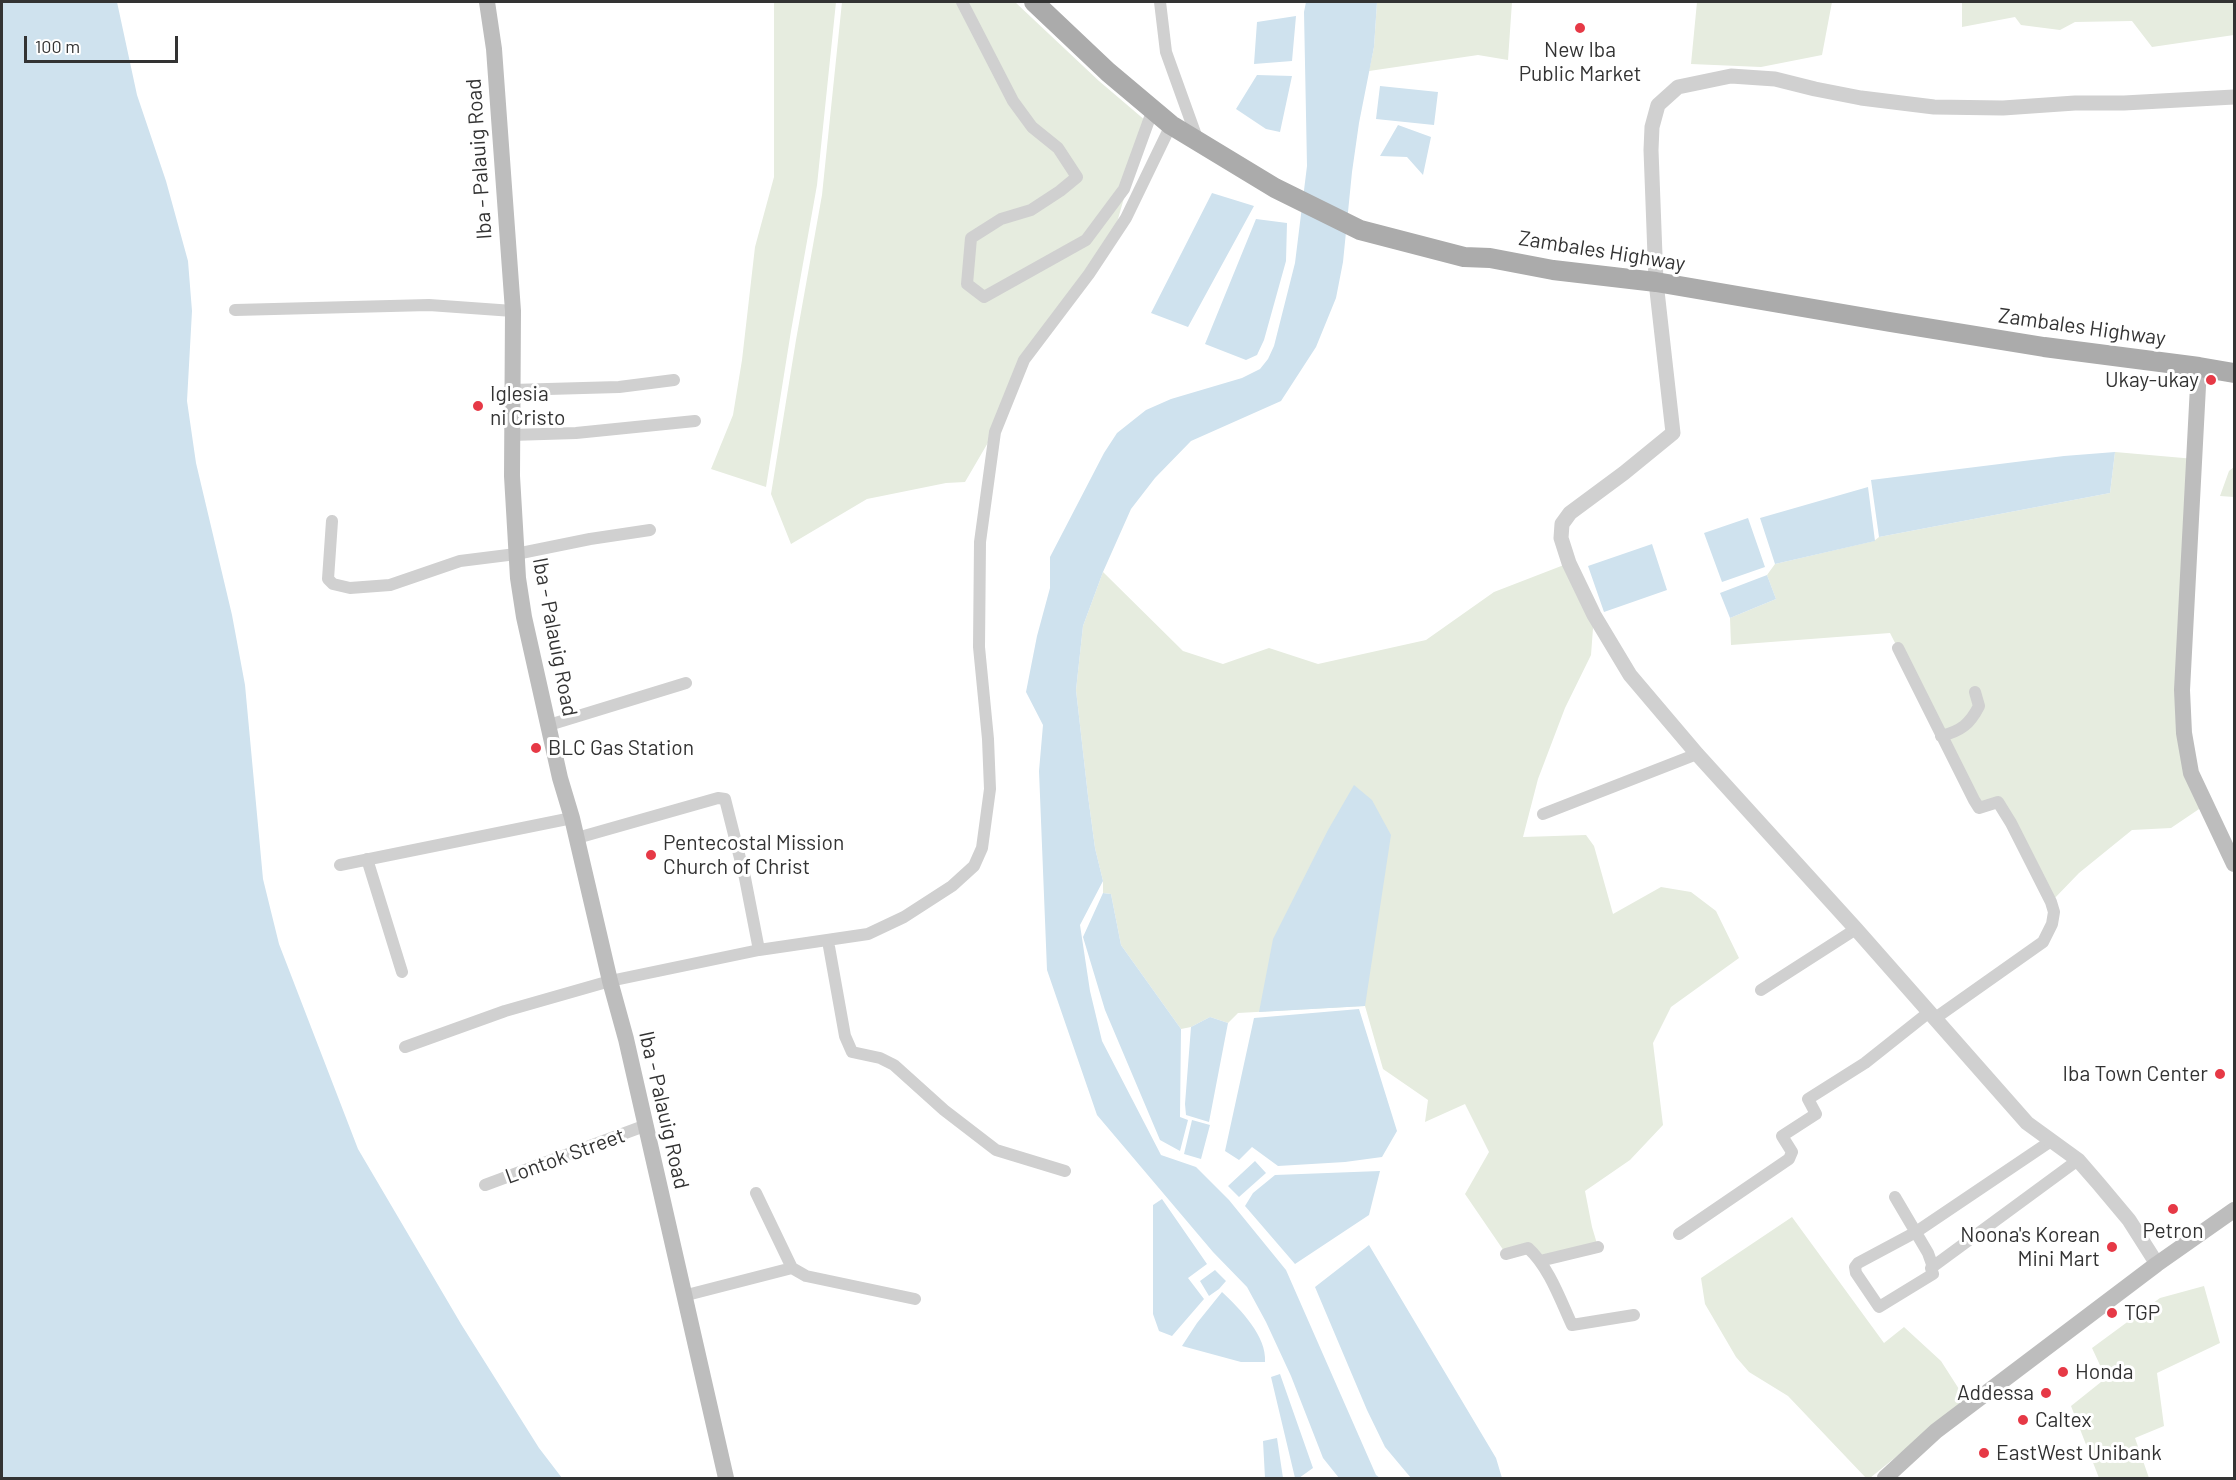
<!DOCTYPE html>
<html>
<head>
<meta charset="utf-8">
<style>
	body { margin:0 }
	#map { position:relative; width:2236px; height:1480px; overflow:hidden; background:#fff; font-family:Barlow,sans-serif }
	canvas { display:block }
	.frame { position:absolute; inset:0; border:3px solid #333; pointer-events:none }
	.scale { position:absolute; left:24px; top:36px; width:154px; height:27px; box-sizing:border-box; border:3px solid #333; border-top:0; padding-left:8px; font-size:18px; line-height:21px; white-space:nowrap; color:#333; -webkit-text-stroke:4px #fff; paint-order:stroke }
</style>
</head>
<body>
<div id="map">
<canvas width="2236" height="1480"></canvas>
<div class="frame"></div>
<div class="scale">100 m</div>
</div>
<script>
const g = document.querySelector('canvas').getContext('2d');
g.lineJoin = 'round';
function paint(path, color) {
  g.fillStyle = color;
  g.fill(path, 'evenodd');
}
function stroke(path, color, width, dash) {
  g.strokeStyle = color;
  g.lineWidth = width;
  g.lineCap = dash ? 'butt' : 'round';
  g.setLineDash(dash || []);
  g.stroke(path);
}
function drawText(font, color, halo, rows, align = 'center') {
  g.font = font + ' Barlow,sans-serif';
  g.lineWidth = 6;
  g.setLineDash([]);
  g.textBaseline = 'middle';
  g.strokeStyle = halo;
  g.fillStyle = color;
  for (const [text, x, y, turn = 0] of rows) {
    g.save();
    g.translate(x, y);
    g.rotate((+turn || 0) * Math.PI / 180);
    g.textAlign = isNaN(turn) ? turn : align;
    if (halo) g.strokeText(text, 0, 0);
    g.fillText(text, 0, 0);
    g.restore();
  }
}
paint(new Path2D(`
	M774,2H836L817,185L791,331L766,487L711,469L733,415L742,360L755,247L774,177Z
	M842,2H1015L1099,81L1146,121L1116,226L1046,328L993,434L965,482L946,483L867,499L791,544L771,494L796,340L822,195Z
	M1377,2H1512L1508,60L1478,55L1369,71L1374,47Z
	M1697,2H1832L1822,55L1761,67L1691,64Z
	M1962,2H2234V35L2152,47L2132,21L2075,22L2060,30L2021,25L2015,17L1962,27Z
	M2115,452L2195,459L2182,690L2205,805L2171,828L2132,830L2079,873L2051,902L1998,803L1979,808L1890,633L1731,645L1730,618L1776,599L1767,575L1775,564L1874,541L1879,537L2110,493Z
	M2234,467V497L2220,496L2229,471Z
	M1569,563L1594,615L1591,655L1565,708L1538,779L1523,837L1586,835L1594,846L1613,914L1661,887L1691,892L1716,911L1739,958L1671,1007L1653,1043L1663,1125L1630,1160L1585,1191L1592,1227L1598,1247L1540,1261L1535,1255L1506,1254L1465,1194L1489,1152L1465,1104L1425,1122L1428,1100L1383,1069L1365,1006L1238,1013L1228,1023L1210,1017L1191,1027L1181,1029L1121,945L1111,894L1103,893V881L1095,848L1088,796L1076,690L1083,626L1103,572L1183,651L1223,664L1269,648L1318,664L1426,640L1494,592Z
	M1792,1217L1884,1343L1904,1327L1941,1361L1966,1400L1870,1478H1866L1788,1396L1749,1372L1736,1357L1705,1304L1701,1278Z
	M2204,1286L2220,1343L2157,1373L2164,1426L2135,1438L2149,1478H2099L2071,1406L2106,1378L2092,1348L2160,1298Z`), '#e6ecdf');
paint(new Path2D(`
	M2,2H117L137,95L166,181L188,261L192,311L187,401L196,463L232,615L245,685L263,879L279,944L358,1149L461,1324L539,1448L562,1478H2Z
	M1306,2H1377L1374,47L1359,123L1352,172L1343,262L1336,298L1316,347L1281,401L1191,441L1155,478L1131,509L1103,572L1083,626L1076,690L1088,796L1095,848L1103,881L1080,925L1090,991L1102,1041L1161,1155L1196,1167L1229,1200L1286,1270L1376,1475L1380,1478H1339L1323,1458L1291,1376L1266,1322L1247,1287L1213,1252L1097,1115L1047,970L1039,771L1043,725L1026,692L1037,636L1050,588V557L1104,453L1117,433L1146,410L1171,399L1242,378L1260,369L1268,359L1274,346L1295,263L1307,166L1304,12Z
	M1296,16L1292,61L1254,64L1257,22Z
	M1257,75L1292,76L1280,132L1266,129L1236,109Z
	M1380,86L1438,92L1434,125L1376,119Z
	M1398,125L1431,137L1423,175L1407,157L1380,156Z
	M1212,193L1254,206L1188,327L1151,313Z
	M1256,219L1287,223L1286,261L1264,340L1257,355L1246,360L1205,344Z
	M2115,452L2110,493L1879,537L1871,480L2064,456Z
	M1868,487L1875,541L1775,564L1760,518Z
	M1748,518L1765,567L1722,582L1704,533Z
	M1652,544L1667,590L1604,612L1588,566Z
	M1767,575L1776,599L1730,618L1720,593Z
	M1354,785L1372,800L1391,835L1365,1006L1259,1012L1273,939L1328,830Z
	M1103,893L1111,894L1121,945L1181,1029L1180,1117L1188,1120L1180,1151L1160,1140L1105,1010L1083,937Z
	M1359,1009L1397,1131L1382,1157L1345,1162L1278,1166L1252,1147L1239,1160L1225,1151L1254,1018Z
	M1210,1017L1228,1023L1209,1122L1186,1115L1185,1104L1191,1027Z
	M1192,1120L1210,1125L1201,1159L1184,1154Z
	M1255,1161L1266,1173L1239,1197L1228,1186Z
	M1380,1171L1369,1215L1295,1264L1245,1206L1253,1193L1275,1175Z
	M1162,1199L1207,1264L1188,1278L1204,1299L1172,1336L1159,1331L1153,1314V1205Z
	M1369,1245L1496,1458L1502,1478H1411L1385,1447L1367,1410L1315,1287Z
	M1215,1270L1226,1281L1219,1289L1209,1296L1200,1281Z
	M1222,1292C1240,1309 1267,1336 1265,1362H1241L1182,1346L1197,1323Z
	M1280,1374L1313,1468L1299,1478H1295L1271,1377Z
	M1277,1438L1283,1478H1265L1263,1441Z`), '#cfe2ee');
stroke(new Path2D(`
	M962,2L1013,101L1032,127L1058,148L1077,177L1060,191L1031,210L1001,219L971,238L967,284L984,297L1086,240L1124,189L1153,109
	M1160,2L1166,52L1198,141
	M235,310L429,305L513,311
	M512,390L619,387L674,380
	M511,435L576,433L695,421
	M332,521L328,579L333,584L350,588L390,585L460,561L516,554L590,539L650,530
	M1898,648L1974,800L1979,808L1998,802L2011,823L2051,902L2054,912L2052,924L2043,942L1934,1019
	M549,725L686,683
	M1941,736C1961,731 1970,724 1979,706L1975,692
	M1543,814L1697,754
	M577,838L718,798L725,799L745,878L759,950
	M367,859L402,972
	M340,865L572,818
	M828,941L845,1036L852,1052L880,1058L894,1065L944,1110L996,1150L1065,1171
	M1761,990L1856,929
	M405,1047L505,1011L610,981L759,950L868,934L904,917L952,886L974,866L982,848L990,789L988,739L979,647L980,542L995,432L1024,360L1089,274L1126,218L1171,125
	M2051,1141L1916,1232L1858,1263L1855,1267L1856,1273L1879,1307L1933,1274L1931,1268L2078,1160
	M485,1185L644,1126
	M756,1193L792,1268
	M1895,1197L1928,1253L1933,1267
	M1679,1234L1789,1159L1792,1152L1782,1136L1816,1114L1808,1099L1865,1063L1928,1013
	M1506,1254L1528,1248C1549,1267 1560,1299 1572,1325L1634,1315
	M1540,1261L1598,1247
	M683,1296L792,1268L806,1276L915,1299`), '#d0d0d0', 12);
stroke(new Path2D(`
	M2157,1264L2129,1220L2098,1183L2078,1160L2027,1123L1856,929L1697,754L1630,675L1594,615L1569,563L1561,538L1562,524L1570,513L1624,473L1673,433L1656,282L1651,150L1652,127L1658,105L1678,87L1731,76L1775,79L1815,89L1861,98L1934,107L2003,108L2075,103H2124L2234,97`), '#d0d0d0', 15);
stroke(new Path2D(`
	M487,2L494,49L513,311L512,476L518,578L524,617L560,778L572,818L610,981L626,1039L726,1478
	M2199,367L2182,690L2184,733L2191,773L2234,864
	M1885,1478L1936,1431L2157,1264L2234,1210`), '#bdbdbd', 16);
stroke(new Path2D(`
	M1034,2L1108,72L1171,125L1275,188L1360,230L1464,257L1490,258L1553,270L1656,282L1890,322L2044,347L2199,367L2234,373`), '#ababab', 20);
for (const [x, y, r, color] of [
	[1580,28,6,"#e63946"],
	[2211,380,6,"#e63946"],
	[478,406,6,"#e63946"],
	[536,748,6,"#e63946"],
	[651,855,6,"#e63946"],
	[2220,1074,6,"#e63946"],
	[2173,1209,6,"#e63946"],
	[2112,1247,6,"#e63946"],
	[2112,1313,6,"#e63946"],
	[2063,1372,6,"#e63946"],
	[2046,1393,6,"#e63946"],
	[2023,1420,6,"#e63946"],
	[1984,1453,6,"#e63946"]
]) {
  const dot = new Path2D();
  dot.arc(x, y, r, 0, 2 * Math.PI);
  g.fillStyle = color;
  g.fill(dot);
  stroke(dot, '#fff', 2);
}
drawText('21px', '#333', '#fff', [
	["New Iba",1580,50,"center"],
	["Public Market",1580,74,"center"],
	["Ukay-ukay",2199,380,"right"],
	["Iglesia",490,394],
	["ni Cristo",490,418],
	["BLC Gas Station",548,748],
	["Pentecostal Mission",663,843],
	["Church of Christ",663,867],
	["Iba Town Center",2208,1074,"right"],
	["Petron",2173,1231,"center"],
	["Noona's Korean",2100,1235,"right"],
	["Mini Mart",2100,1259,"right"],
	["TGP",2124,1313],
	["Honda",2075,1372],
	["Addessa",2034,1393,"right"],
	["Caltex",2035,1420],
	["EastWest Unibank",1996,1453]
], 'left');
drawText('21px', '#333', '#fff', [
	["Iba - Palauig Road",479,159,-94],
	["Zambales Highway",1602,251,9],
	["Zambales Highway",2082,327,8],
	["Iba - Palauig Road",555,637,79],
	["Iba - Palauig Road",664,1110,77],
	["Lontok Street",565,1156,-20]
]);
</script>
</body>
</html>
